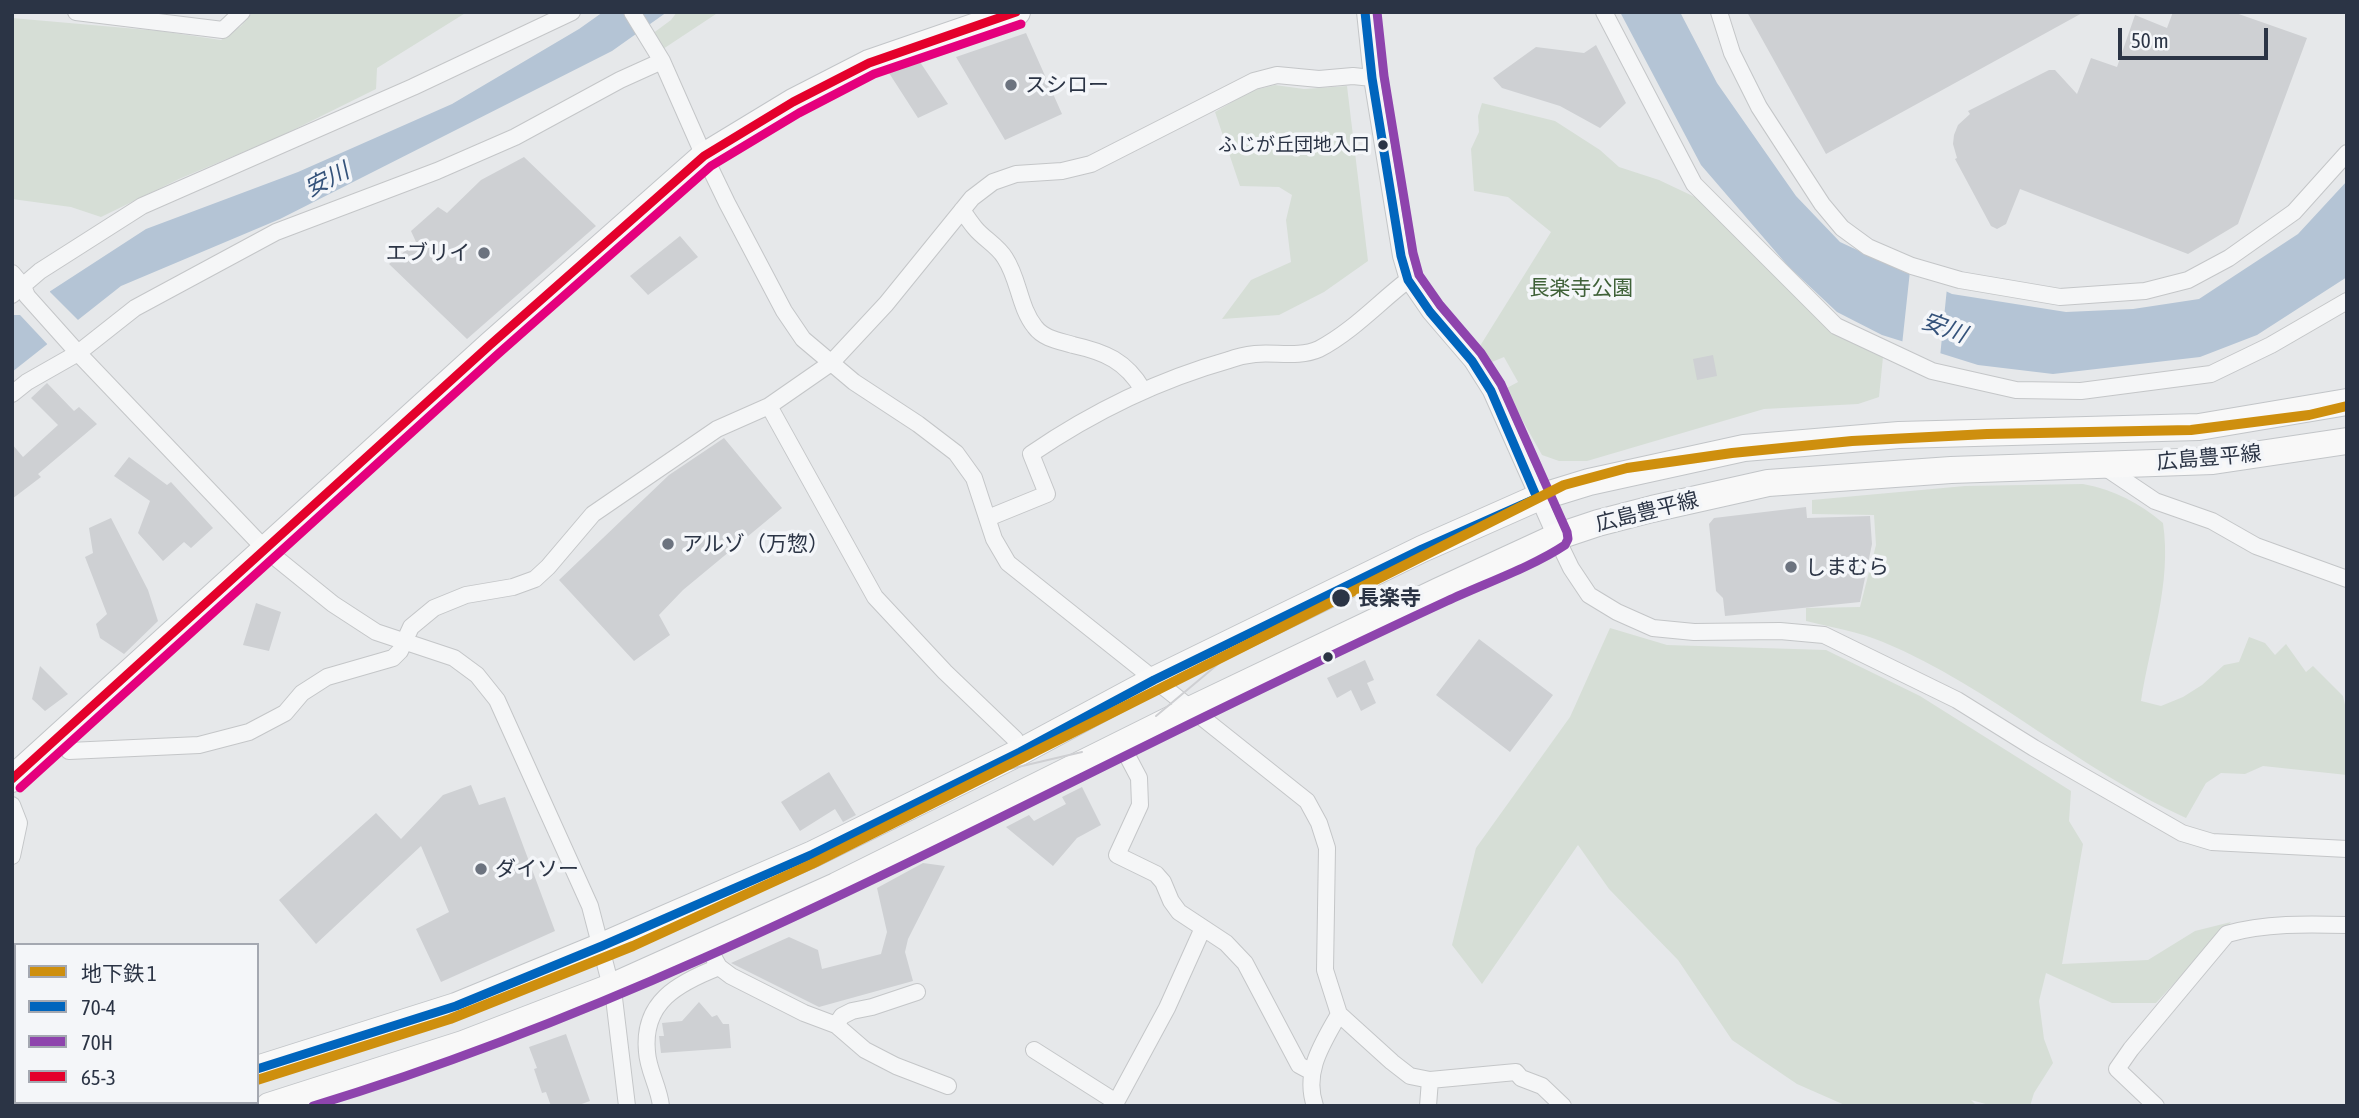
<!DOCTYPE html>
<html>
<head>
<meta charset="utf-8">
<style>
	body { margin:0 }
	#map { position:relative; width:2359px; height:1118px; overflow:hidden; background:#e6e8ea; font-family:"Asap Condensed","Noto Sans JP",sans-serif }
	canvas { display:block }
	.frame { position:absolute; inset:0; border:14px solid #2b3445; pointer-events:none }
	.legend { position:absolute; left:14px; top:943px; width:245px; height:161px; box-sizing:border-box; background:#f4f6f9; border:2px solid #a4a8b1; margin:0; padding:9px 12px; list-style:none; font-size:21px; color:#2b3445 }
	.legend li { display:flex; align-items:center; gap:14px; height:35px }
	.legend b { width:35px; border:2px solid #a4a8b1 }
	.scale { position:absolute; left:2118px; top:28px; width:150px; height:32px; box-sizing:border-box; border:4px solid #2b3445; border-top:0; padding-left:9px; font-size:21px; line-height:24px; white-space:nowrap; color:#2b3445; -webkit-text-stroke:5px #f4f6f9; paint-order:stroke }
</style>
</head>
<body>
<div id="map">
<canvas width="2359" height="1118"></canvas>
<div class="frame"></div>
<ul class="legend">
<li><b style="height:9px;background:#ce8f0e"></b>地下鉄 1</li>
<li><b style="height:9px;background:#0065bd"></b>70-4</li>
<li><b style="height:9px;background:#8e44ad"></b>70H</li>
<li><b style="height:9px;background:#e4002b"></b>65-3</li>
</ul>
<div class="scale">50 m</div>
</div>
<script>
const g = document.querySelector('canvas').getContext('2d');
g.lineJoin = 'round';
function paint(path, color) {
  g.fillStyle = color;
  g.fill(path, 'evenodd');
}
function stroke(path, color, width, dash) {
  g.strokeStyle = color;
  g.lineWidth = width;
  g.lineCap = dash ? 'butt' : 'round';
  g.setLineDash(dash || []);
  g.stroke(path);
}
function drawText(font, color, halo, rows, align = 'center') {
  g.font = font + ' "Asap Condensed","Noto Sans JP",sans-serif';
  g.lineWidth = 7;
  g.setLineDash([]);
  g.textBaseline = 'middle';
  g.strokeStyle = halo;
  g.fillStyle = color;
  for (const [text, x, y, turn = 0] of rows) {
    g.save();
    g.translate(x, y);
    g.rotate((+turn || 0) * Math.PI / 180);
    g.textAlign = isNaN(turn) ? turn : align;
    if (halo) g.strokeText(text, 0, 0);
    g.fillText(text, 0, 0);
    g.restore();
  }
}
paint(new Path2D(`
	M253,12H467L377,68L376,89L279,137L179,179L101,217L71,207L12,199V18L160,31L221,40L241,26Z
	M677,12H719L663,49L652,34L671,20Z
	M1275,85L1304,89L1347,86L1368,261L1324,292L1279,315L1222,319L1251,280L1291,262L1286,220L1292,195L1279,187L1240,186L1215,112L1251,91Z
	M1482,103L1555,121L1600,150L1619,167L1659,180L1697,198L1829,327L1883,357L1879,397L1858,404L1764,409L1587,461H1559L1542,455L1505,389L1518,382L1504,357L1492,362L1480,346L1551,232L1508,197L1474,191L1471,149L1479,132L1478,116Z
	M2083,484C2115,490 2139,503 2163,523C2172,584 2150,642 2141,701L2161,706L2183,697L2202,685L2224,665L2239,662L2249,637L2265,643L2275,655L2286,644L2306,672L2313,666L2343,696L2347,714V775L2263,766L2245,774L2221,773L2206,783L2186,818C2079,770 1991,687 1883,642C1859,632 1831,627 1806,621V608L1860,607L1876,545L1874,515L1812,514V500L1965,486Z
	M1610,628L1667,645L1826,650L1920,696L2071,791L2069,821L2083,844L2062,964L2148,960L2195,931L2231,922L2156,1003H2112L2046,973L2039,1001L2044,1039L2053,1063L2034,1093L2030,1106H1993L1971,1100L1977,1106H1847L1797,1084L1732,1040L1678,960L1609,889L1578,845L1482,984L1452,945L1476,848L1570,717Z`), '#d6ded6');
paint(new Path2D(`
	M603,12H667L612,51L280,219L121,286L12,372V316L146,229L298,172L452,104L579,29Z
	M1620,12H1680L1717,83L1796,196L1840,242L1952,294L2066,312L2133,309L2199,299L2298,234L2347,181V277L2257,335L2200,357L2053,374L1978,365L1882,335L1837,312L1788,266L1701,165Z`), '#b4c4d5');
paint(new Path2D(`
	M1910,271L1947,288L1940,357L1902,345Z
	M50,287V292L80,322L50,347L20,315H12V312Z`), '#e6e8ea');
paint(new Path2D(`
	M1747,12H2084L1826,154Z
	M2173,12H2233L2307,38L2238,224L2188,254L2020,189L2006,224L1997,229L1991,226L1955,159L1957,158L1953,144L1954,135L1958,125L1970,114L1968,111L2049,70H2055L2077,94L2091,58L2117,67L2135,15L2167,28Z
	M1026,33L1062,114L1005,140L956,57Z
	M1596,45L1626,103L1600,128L1560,106L1502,88L1493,78L1536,47L1584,53Z
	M920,62L948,104L918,118L889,73Z
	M524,157L596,226L467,339L389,264L416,242L411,231L438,207L447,213L481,180Z
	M680,236L698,257L648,295L630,276Z
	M1713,355L1717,376L1697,380L1693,359Z
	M47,383L74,411L79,407L97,424L38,474L41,477L12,499V444L23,457L58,425L31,398Z
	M724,438L782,508L683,590L659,615L670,635L634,661L559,580L669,475Z
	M129,457L167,485L171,482L213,528L191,548L184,542L163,561L138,533L150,501L114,476Z
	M1806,507L1807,518L1870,516L1872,544L1860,602L1725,616L1723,598L1716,591L1709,524L1714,518Z
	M111,518L148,590L158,621L124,654L100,638L96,624L107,614L85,557L93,553L89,528Z
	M256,603L281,612L269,651L243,645Z
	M1479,639L1553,695L1510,752L1436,695Z
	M1365,660L1374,680L1367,683L1376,703L1361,711L1351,690L1337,698L1327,678Z
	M40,666L68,694L45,711L32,699Z
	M829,772L856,815L843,822L835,809L800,831L781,802Z
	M471,785L479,805L505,797L555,931L441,982L416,929L449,912L421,846L316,944L279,900L376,813L401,839L443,795Z
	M1082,787L1101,825L1077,838L1053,866L1006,827L1029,815L1034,821L1066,804L1062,797Z
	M923,863L945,866L908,939L905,952L913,981L819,1007L731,963L789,937L818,950L822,969L881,954L887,932L877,888Z
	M699,1002L712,1017L717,1015L723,1024H729L731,1048L661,1053L659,1036H664L662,1023L682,1021Z
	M566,1034L590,1101L576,1106H551L546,1092L542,1093L534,1069L537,1068L529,1047Z`), '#ced0d3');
const minor = new Path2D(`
	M76,12L223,30L242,12
	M632,12L662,61L700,147L727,203L784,311L803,339L854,382L918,424L956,453L974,478L994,539L1008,563L1307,801L1319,823L1327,848L1325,970L1339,1014L1392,1062L1410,1076L1430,1080L1516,1072L1521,1078L1542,1086L1563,1106
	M1365,12L1372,78L1401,256L1408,280L1430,312L1472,361L1491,391L1556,537L1571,568L1589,595L1617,612L1653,628L1694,632L1780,631L1824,635L1957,700L2034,748L2182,833L2212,842L2347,849
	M1604,12L1694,184L1836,326L1932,371L2016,390L2081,391L2211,374L2271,345L2347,301
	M1719,12L1732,53L1759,107L1822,204L1842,228L1868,247L1912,266L1960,280L2060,297L2145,291L2188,280L2229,258L2294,212L2347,153
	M962,210C966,216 970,222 975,228C984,239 998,246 1005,258C1019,279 1019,307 1035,327C1044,339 1060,341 1073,345C1105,352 1126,361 1143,390
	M12,273L23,286L27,296L78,353L265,549L333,604L376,632L454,658L477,675L497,700L590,906L614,998L627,1106
	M12,295L40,271L142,206L413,87L572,12
	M12,394L27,382L78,353L135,308L276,232L437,171L515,137L620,80L662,61
	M769,406L875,597L945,672L1015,739L1020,752
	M2103,466L2155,501L2212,521L2256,546L2347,579
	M988,518L1047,494L1031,454C1091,413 1158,380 1229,360C1237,357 1246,355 1255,354C1276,352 1299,358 1319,349C1353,331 1378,303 1408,280
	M1121,744L1139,778L1140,805L1117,855L1156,874L1163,882L1171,901L1179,912L1226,943L1245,963L1299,1065L1312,1072
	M69,751L199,745L249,732L285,713L302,693L327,677L393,658L400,651L411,627L434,608L466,595L513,587L535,579L548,567L593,514L717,429L769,406L831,363L886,304L972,198L993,182L1016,174L1062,171L1091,164L1254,81L1277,75L1319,79L1353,76L1372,78
	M12,805L19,823L12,856
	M706,944L719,967L731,976L804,1013L836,1025L865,1050L896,1066L948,1086
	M12,1003L16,1027
	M836,1025L842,1016L852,1011L872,1007L917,992
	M1034,1050L1116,1102
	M26,1102L27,1106
	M661,1106C659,1087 648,1070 647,1052C642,1002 678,983 719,967
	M1114,1106L1167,1008L1203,928
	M1315,1106C1303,1071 1323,1043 1339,1014
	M1428,1106L1430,1080
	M2156,1106L2117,1069L2131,1049L2227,934C2264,923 2308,924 2347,925`);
const primary = new Path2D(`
	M12,779L490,345L704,156L793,102L869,63L1017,12
	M257,1069L456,1006L602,946L813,854L1020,752L1154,680L1422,549L1537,498L1589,482L1744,448L1899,435L2199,427L2347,402
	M128,1106L142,1102
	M269,1106L463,1044L611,987L836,886L1192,709L1439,591L1556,537L1598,523L1652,509L1768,483L1951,470L2213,461L2347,441`);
stroke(minor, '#c4c6c8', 18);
stroke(primary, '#c2c5c8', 28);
stroke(minor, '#f5f6f7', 16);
stroke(primary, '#f8f8f8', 26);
stroke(new Path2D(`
	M1156,716L1236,649
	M988,774L1082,752`), '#cecfd2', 2);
stroke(new Path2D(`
	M1365,12L1372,78L1401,256L1408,280L1430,312L1472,361L1491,391L1537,498
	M257,1069L456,1006L602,946L813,854L1020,752L1154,680L1422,549L1537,498`), '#0065bd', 9);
stroke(new Path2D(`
	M313,1106C625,1012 912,860 1204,717C1284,678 1365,639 1447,601C1483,584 1532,567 1565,545L1568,539L1567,532L1501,384L1481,353L1440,305L1419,275L1413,253L1384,76L1377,12`), '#8e44ad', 9);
stroke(new Path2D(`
	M12,779L490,345L704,156L793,102L869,63L1016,12`), '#e4002b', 9);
stroke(new Path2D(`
	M20,788L498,354L711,166L799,113L874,74L1021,24`), '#e5007d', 9);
stroke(new Path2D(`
	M257,1080L450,1019L633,946L812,864L1564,485L1627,468L1732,453L1852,441L1987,434L2191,430L2309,415L2347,406`), '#ce8f0e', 10);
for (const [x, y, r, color] of [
	[1011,85,7,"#6c737f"],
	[1383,145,6,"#2b3445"],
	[484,253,7,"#6c737f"],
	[668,544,7,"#6c737f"],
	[1791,567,7,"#6c737f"],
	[1341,598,10,"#2b3445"],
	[1328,657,6,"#2b3445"],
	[481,869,7,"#6c737f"]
]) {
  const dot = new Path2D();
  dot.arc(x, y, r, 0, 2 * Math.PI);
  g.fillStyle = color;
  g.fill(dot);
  stroke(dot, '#f4f6f9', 2.5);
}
drawText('19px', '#2b3445', '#f4f6f9', [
	["ふじが丘団地入口",1370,145]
], 'right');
drawText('21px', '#2b3445', '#f4f6f9', [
	["スシロー",1025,85],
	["エブリイ",470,253,"right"],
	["アルゾ（万惣）",682,544],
	["しまむら",1805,567],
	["ダイソー",495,869]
], 'left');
drawText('21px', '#3f6138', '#f4f6f9', [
	["長楽寺公園",1581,288]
]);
drawText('21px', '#2b3445', '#f4f6f9', [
	["広島豊平線",2209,458,-5],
	["広島豊平線",1647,512,-14]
]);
drawText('bold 21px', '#2b3445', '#f4f6f9', [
	["長楽寺",1358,598]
], 'left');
drawText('italic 23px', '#34527a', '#f4f6f9', [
	["安川",327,180,-27],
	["安川",1944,328,20]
]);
</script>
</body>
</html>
